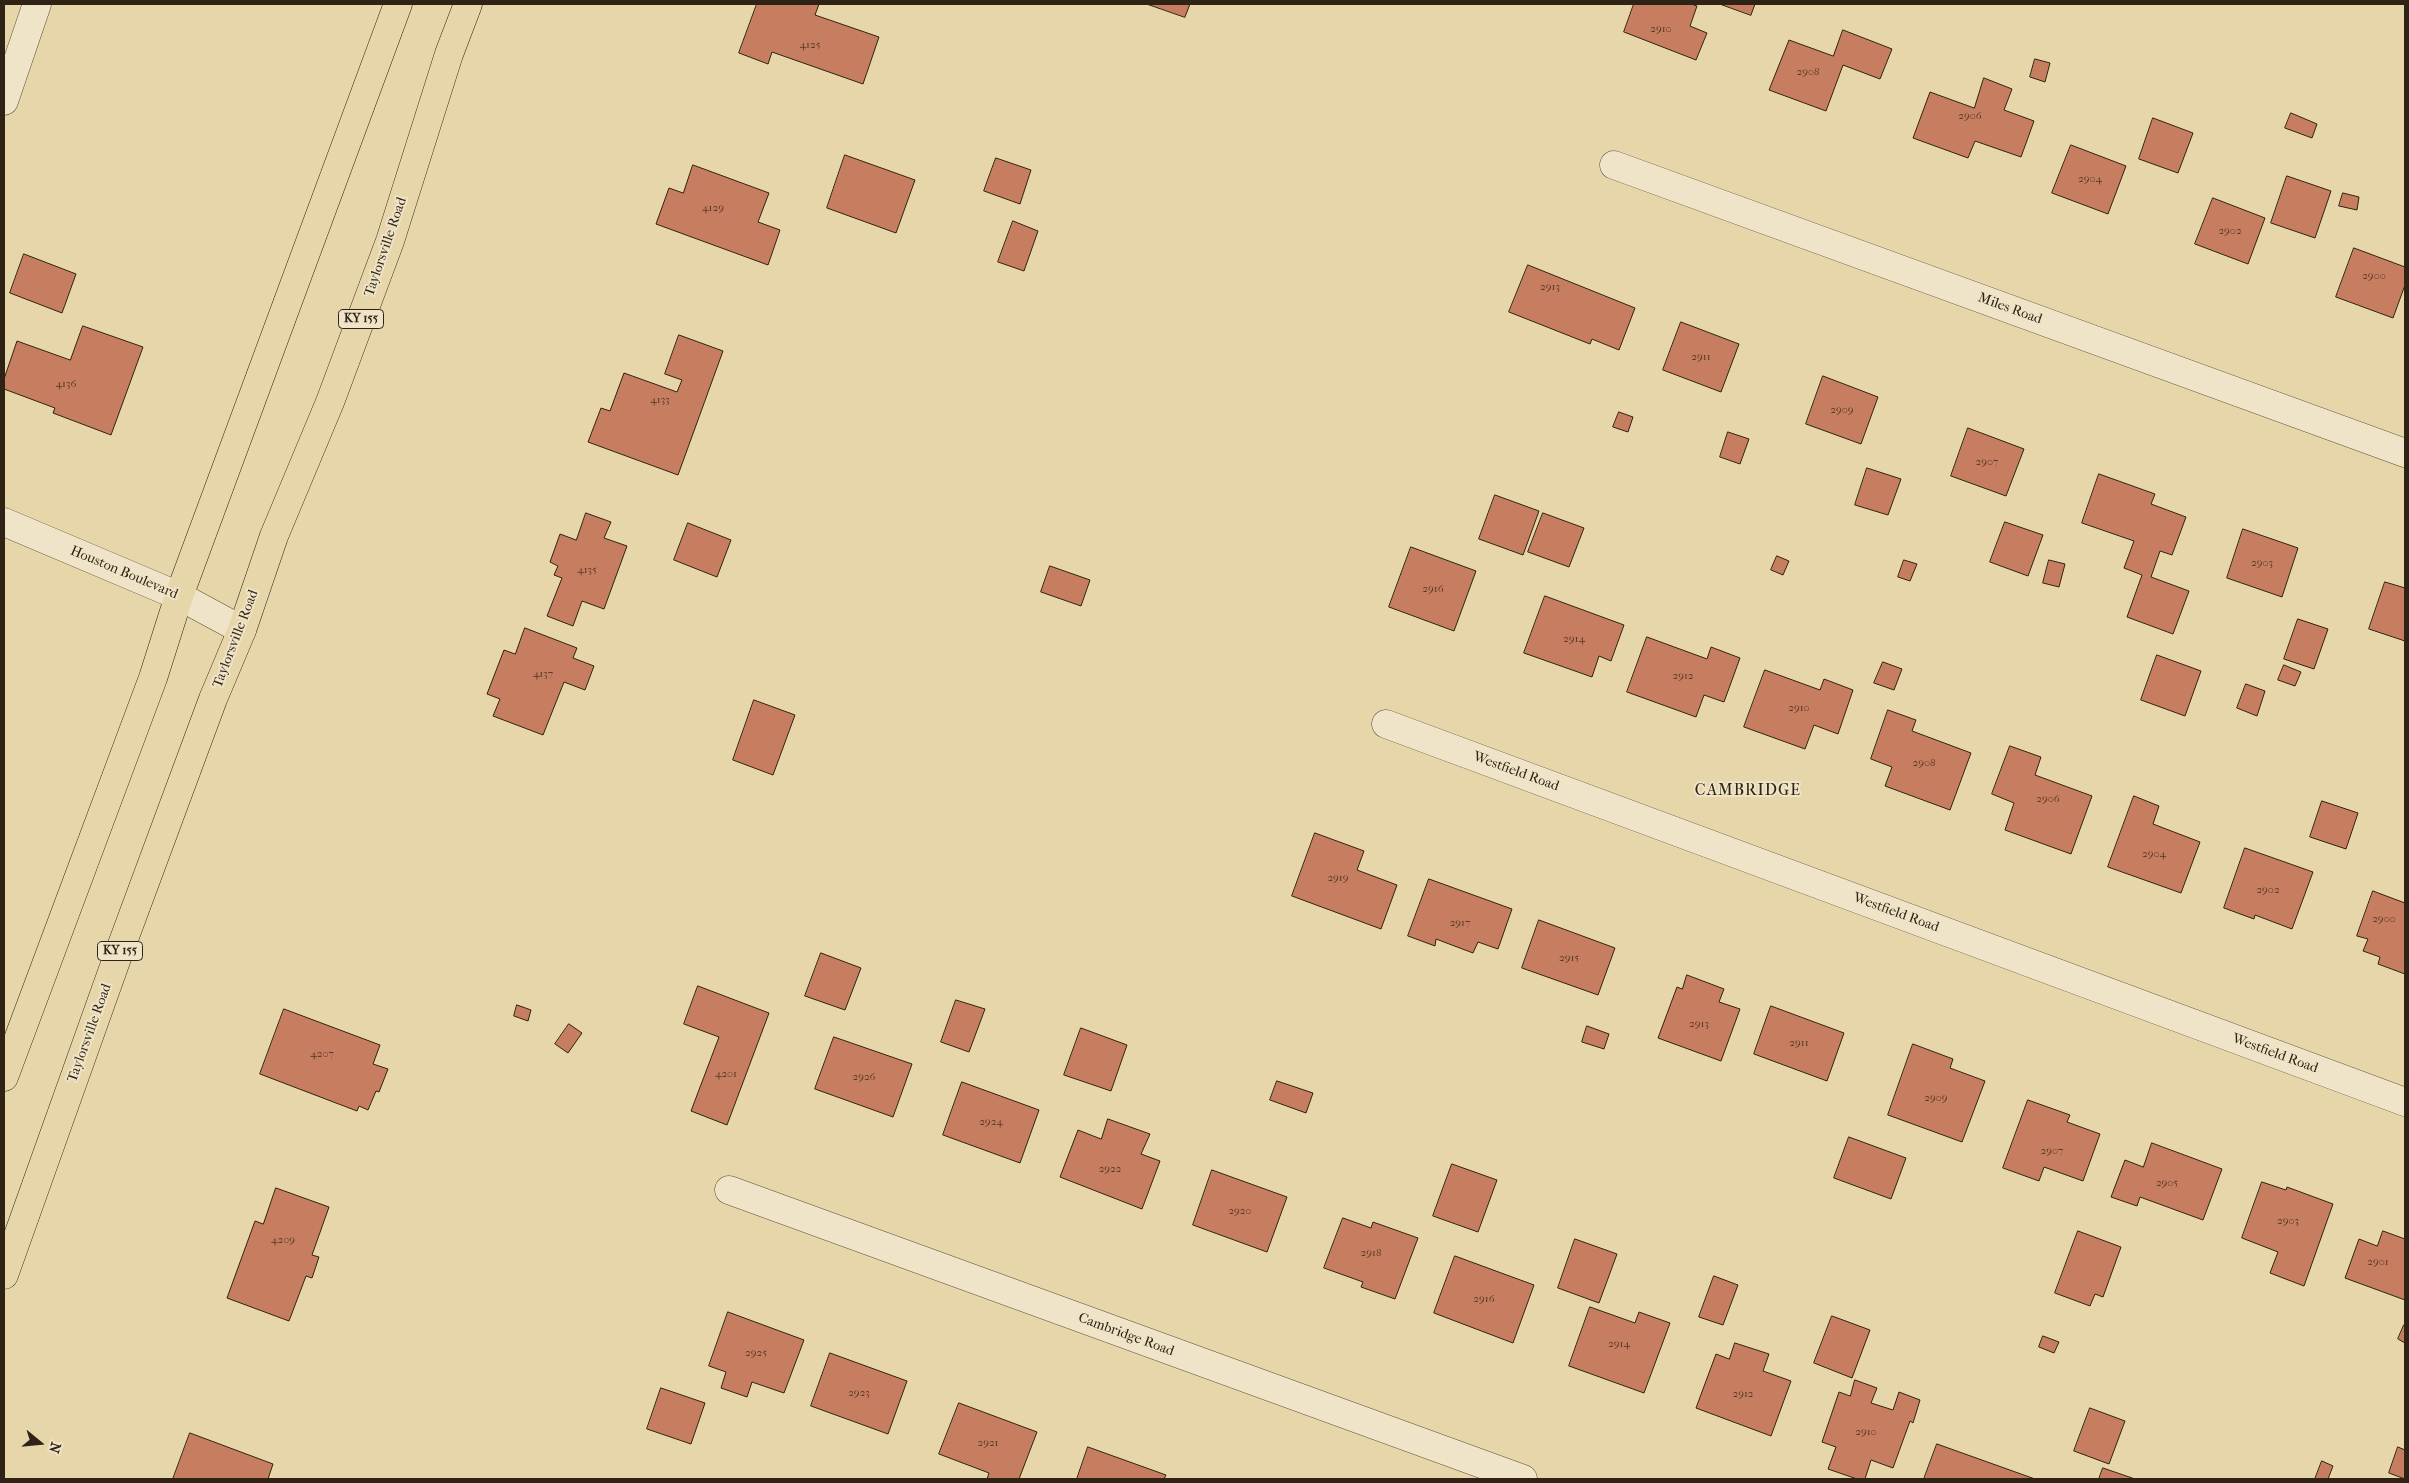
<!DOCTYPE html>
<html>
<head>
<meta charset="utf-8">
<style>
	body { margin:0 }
	#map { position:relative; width:2409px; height:1483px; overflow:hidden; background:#e7d6a9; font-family:"IM FELL French Canon",serif }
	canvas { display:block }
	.frame { position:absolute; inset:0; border:5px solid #2e2314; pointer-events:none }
	.north { position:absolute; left:15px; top:1418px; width:50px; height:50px; -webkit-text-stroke:4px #efe4c7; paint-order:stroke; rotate:107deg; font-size:14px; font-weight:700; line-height:20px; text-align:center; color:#2e2314 }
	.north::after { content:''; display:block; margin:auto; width:18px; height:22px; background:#2e2314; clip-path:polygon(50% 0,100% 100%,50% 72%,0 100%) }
</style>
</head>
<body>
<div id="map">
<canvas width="2409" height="1483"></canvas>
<div class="frame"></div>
<div class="north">N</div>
</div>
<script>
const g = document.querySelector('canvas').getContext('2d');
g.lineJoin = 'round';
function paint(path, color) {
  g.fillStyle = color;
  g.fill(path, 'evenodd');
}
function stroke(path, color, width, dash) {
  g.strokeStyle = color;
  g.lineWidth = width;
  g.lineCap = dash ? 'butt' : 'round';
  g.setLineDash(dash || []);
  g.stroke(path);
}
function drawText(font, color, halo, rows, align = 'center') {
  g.font = font + ' "IM FELL French Canon",serif';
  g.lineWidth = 4;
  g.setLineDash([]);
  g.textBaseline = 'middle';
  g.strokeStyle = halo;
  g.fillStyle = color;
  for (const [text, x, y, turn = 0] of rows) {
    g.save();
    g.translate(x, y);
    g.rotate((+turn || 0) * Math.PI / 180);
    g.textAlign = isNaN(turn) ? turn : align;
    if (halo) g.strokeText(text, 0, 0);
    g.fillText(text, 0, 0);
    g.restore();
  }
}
const building = new Path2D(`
	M757,4H819L815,15L879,37L863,84L772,52L768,64L739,53Z
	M1147,4H1190L1185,17Z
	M1634,4H1691L1697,6L1690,26L1707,33L1696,60L1624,32Z
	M1720,4H1755L1751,15Z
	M1843,30L1892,49L1880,79L1843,65L1826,111L1769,90L1789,40L1833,56Z
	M2035,59L2050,63L2045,82L2030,77Z
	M1984,78L2012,89L2004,110L2034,121L2021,157L1975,141L1968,158L1913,138L1930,92L1974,108Z
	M2291,113L2317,124L2312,138L2285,128Z
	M2153,118L2193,133L2178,173L2139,159Z
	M2071,145L2126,166L2108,214L2052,193Z
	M845,155L915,180L896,233L827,208Z
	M996,158L1031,170L1020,204L984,191Z
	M693,165L769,193L758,222L780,230L768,265L656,224L669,188L683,193Z
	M2287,176L2331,191L2315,238L2271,223Z
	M2343,193L2359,197L2357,210L2339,206Z
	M2213,198L2265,218L2248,264L2195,244Z
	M1013,221L1038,231L1024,271L998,262Z
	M2354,248L2405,267V285L2393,318L2336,297Z
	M24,254L76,274L62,313L10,293Z
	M1528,265L1635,308L1619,350L1592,339L1590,344L1509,312Z
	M1681,322L1739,344L1721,392L1663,370Z
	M83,326L143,347L111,435L53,413L55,408L4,389V379L17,341L70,360Z
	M679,335L723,351L678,475L588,442L601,408L610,411L624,373L677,392L682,380L665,374Z
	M1823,376L1878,397L1861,444L1806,424Z
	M1619,412L1633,417L1628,432L1613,427Z
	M1968,428L2024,449L2006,496L1951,476Z
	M1728,432L1749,439L1740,464L1720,457Z
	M1867,468L1901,479L1888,515L1855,505Z
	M2099,474L2155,494L2151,504L2186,517L2172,555L2160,551L2151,577L2189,591L2173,634L2127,617L2142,575L2124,568L2134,541L2082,523Z
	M1495,495L1539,511L1523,555L1479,539Z
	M586,513L611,522L604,538L627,546L604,609L582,601L573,626L547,616L562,578L554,575L558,566L550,562L560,534L576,540Z
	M1543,513L1584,528L1569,567L1528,552Z
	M2005,522L2043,535L2028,576L1990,562Z
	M688,523L731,540L717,577L674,560Z
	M2243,529L2298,548L2282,597L2227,578Z
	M1411,547L1476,571L1454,631L1389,607Z
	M1777,556L1789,561L1783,575L1771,570Z
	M1904,560L1917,564L1910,581L1898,577Z
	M2049,560L2065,564L2059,587L2043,583Z
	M1050,566L1090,580L1081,606L1041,592Z
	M2385,582L2405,588V641L2369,629Z
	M1545,596L1624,625L1611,661L1599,656L1592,677L1524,653Z
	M2298,619L2328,629L2314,669L2284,659Z
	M525,628L577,648L573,658L594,666L585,690L564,682L543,735L493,716L500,699L487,694L504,650L515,654Z
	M1647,637L1707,659L1711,647L1740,658L1724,702L1704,695L1696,717L1627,692Z
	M2157,655L2201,671L2185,716L2141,700Z
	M1883,662L1902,669L1894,690L1874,683Z
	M2284,665L2301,672L2295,686L2278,680Z
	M1765,670L1820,690L1824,679L1853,690L1838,734L1814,725L1805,749L1744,727Z
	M2246,684L2265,691L2257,716L2237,708Z
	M754,700L795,715L773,775L733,760Z
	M1888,710L1916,720L1912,731L1971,753L1950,810L1885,786L1892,767L1871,759Z
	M2010,746L2041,757L2035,775L2092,796L2071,854L2005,830L2014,803L1992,794Z
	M2134,796L2159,806L2153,824L2200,842L2181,893L2108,867Z
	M2322,801L2358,813L2346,849L2310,837Z
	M1315,833L1364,851L1357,870L1397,885L1381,929L1292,896Z
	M2245,848L2313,872L2292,929L2255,915L2254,919L2224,908Z
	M1429,879L1512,909L1498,949L1478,942L1473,953L1436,939L1435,946L1408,936Z
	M2373,891L2405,903V974L2378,964L2380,957L2363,951L2368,939L2357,936Z
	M1539,920L1615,948L1598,995L1522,968Z
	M821,953L861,968L845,1010L805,996Z
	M1687,975L1724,989L1719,1002L1740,1009L1721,1061L1658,1038L1677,987L1682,989Z
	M698,986L769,1013L727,1125L691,1111L719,1037L684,1024Z
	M956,1000L985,1009L969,1052L941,1042Z
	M517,1005L531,1010L528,1021L514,1016Z
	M1771,1006L1844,1033L1827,1081L1754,1054Z
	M284,1009L380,1045L373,1064L388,1069L379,1092L376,1091L368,1110L359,1106L357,1111L260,1074Z
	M569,1024L582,1033L568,1053L555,1044Z
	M1587,1026L1609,1034L1604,1049L1582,1042Z
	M1081,1028L1127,1045L1111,1091L1064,1075Z
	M834,1037L912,1064L893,1117L815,1089Z
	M1913,1044L1953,1059L1950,1068L1985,1081L1962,1142L1888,1115Z
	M1277,1081L1313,1093L1306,1113L1270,1100Z
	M962,1082L1039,1110L1020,1163L943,1135Z
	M2028,1100L2070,1115L2067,1122L2100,1134L2083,1181L2044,1167L2039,1181L2003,1168Z
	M1108,1119L1150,1134L1141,1154L1160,1161L1142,1209L1060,1177L1078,1130L1101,1139Z
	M1849,1137L1906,1158L1891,1199L1834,1178Z
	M2152,1143L2222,1169L2203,1220L2140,1197L2137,1206L2111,1197L2125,1160L2143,1167Z
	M1452,1164L1497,1180L1478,1232L1433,1216Z
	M1212,1170L1287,1197L1267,1252L1193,1225Z
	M2262,1182L2286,1190L2287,1187L2333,1204L2304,1286L2270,1273L2278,1252L2242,1238Z
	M276,1188L329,1207L312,1255L319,1257L312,1278L306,1276L289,1321L227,1298L255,1221L263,1224Z
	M1343,1218L1371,1228L1373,1222L1418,1238L1395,1299L1361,1287L1363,1282L1324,1268Z
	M2078,1231L2121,1247L2103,1297L2095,1294L2090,1306L2055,1293Z
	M2383,1231L2405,1239V1300L2345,1278L2359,1239L2377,1246Z
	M1575,1239L1617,1254L1599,1303L1558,1288Z
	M1455,1256L1534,1285L1513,1343L1434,1313Z
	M1714,1276L1738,1285L1723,1325L1699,1317Z
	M1590,1307L1635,1323L1639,1312L1670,1323L1644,1393L1569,1366Z
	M728,1312L804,1340L784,1393L752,1382L747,1397L721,1388L726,1372L709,1366Z
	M1832,1316L1870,1330L1852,1378L1814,1363Z
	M2404,1325H2405V1343L2398,1339Z
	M2043,1336L2059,1342L2054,1353L2039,1347Z
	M1735,1343L1769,1354L1763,1371L1791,1381L1771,1436L1696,1408L1716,1354L1729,1359Z
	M830,1353L907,1381L888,1434L811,1406Z
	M1855,1380L1877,1388L1871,1403L1893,1410L1899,1392L1920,1400L1913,1423L1910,1421L1893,1468L1871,1460L1865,1479H1857L1828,1469L1836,1447L1822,1442L1839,1392L1850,1396Z
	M661,1388L705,1403L691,1444L647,1429Z
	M959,1403L1037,1432L1019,1479H987L989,1473L939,1454Z
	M2090,1408L2125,1421L2109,1464L2074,1451Z
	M190,1433L273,1464L268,1479H173Z
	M1937,1444L2035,1479H1924Z
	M1088,1447L1166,1475L1164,1479H1077Z
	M2398,1447L2405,1450V1479L2389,1473Z
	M2322,1461L2333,1466L2328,1479H2315Z
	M2103,1468L2135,1479H2099Z`);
paint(building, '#c77d5f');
stroke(building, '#2e2314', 1);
const minor = new Path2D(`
	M4,101L37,4
	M1614,165L2405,453
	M4,522L179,596L242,630
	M1386,724L2405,1102
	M729,1190L1523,1479`);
const primary = new Path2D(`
	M4,1077L153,678L179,596L398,4
	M4,1275L117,958L213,699L242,630L274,536L330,402L390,241L449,54L468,4`);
stroke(minor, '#5c5039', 29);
stroke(primary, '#2e2314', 29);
stroke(minor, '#efe4c7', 28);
stroke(primary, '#e7d6a9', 28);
drawText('11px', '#543a27', null, [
	["2910",1661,29],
	["4125",810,45],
	["2908",1808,72],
	["2906",1970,116],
	["2904",2090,179],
	["4129",713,208],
	["2902",2230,231],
	["2900",2374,276],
	["2913",1550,287],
	["2911",1701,357],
	["4136",66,384],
	["4133",660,400],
	["2909",1842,410],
	["2907",1987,462],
	["2903",2262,563],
	["4135",587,570],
	["2916",1433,589],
	["2914",1574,639],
	["4137",543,674],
	["2912",1683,676],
	["2910",1799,708],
	["2908",1924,763],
	["2906",2048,799],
	["2904",2154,854],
	["2919",1338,878],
	["2902",2268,890],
	["2900",2384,919],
	["2917",1460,923],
	["2915",1569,958],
	["2913",1699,1024],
	["2911",1799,1043],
	["4207",322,1054],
	["4201",726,1074],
	["2926",864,1077],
	["2909",1936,1098],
	["2924",991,1122],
	["2907",2052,1151],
	["2922",1110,1169],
	["2905",2167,1183],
	["2920",1240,1211],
	["2903",2288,1221],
	["4209",283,1240],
	["2918",1371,1253],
	["2901",2378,1262],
	["2916",1484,1299],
	["2914",1619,1344],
	["2925",756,1353],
	["2923",859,1393],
	["2912",1743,1394],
	["2910",1866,1432],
	["2921",988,1443]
]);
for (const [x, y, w] of [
	[361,319,45],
	[120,951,45]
]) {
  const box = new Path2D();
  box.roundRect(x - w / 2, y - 9.5, w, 19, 4);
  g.fillStyle = '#efe4c7';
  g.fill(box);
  stroke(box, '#2e2314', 1);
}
drawText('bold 12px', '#2e2314', null, [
	["KY 155",361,319],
	["KY 155",120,951]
]);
drawText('14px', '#2e2314', '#efe4c7', [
	["Taylorsville Road",386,247,-71],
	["Miles Road",2010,309,20],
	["Houston Boulevard",124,573,23],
	["Taylorsville Road",236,639,-69],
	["Westfield Road",1516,772,20],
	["Westfield Road",1896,913,20],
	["Taylorsville Road",90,1033,-70],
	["Westfield Road",2275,1054,20],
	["Cambridge Road",1126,1335,20]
]);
g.letterSpacing = '1px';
drawText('16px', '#2e2314', '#efe4c7', [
	["CAMBRIDGE",1748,791]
]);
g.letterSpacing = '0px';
</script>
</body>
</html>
